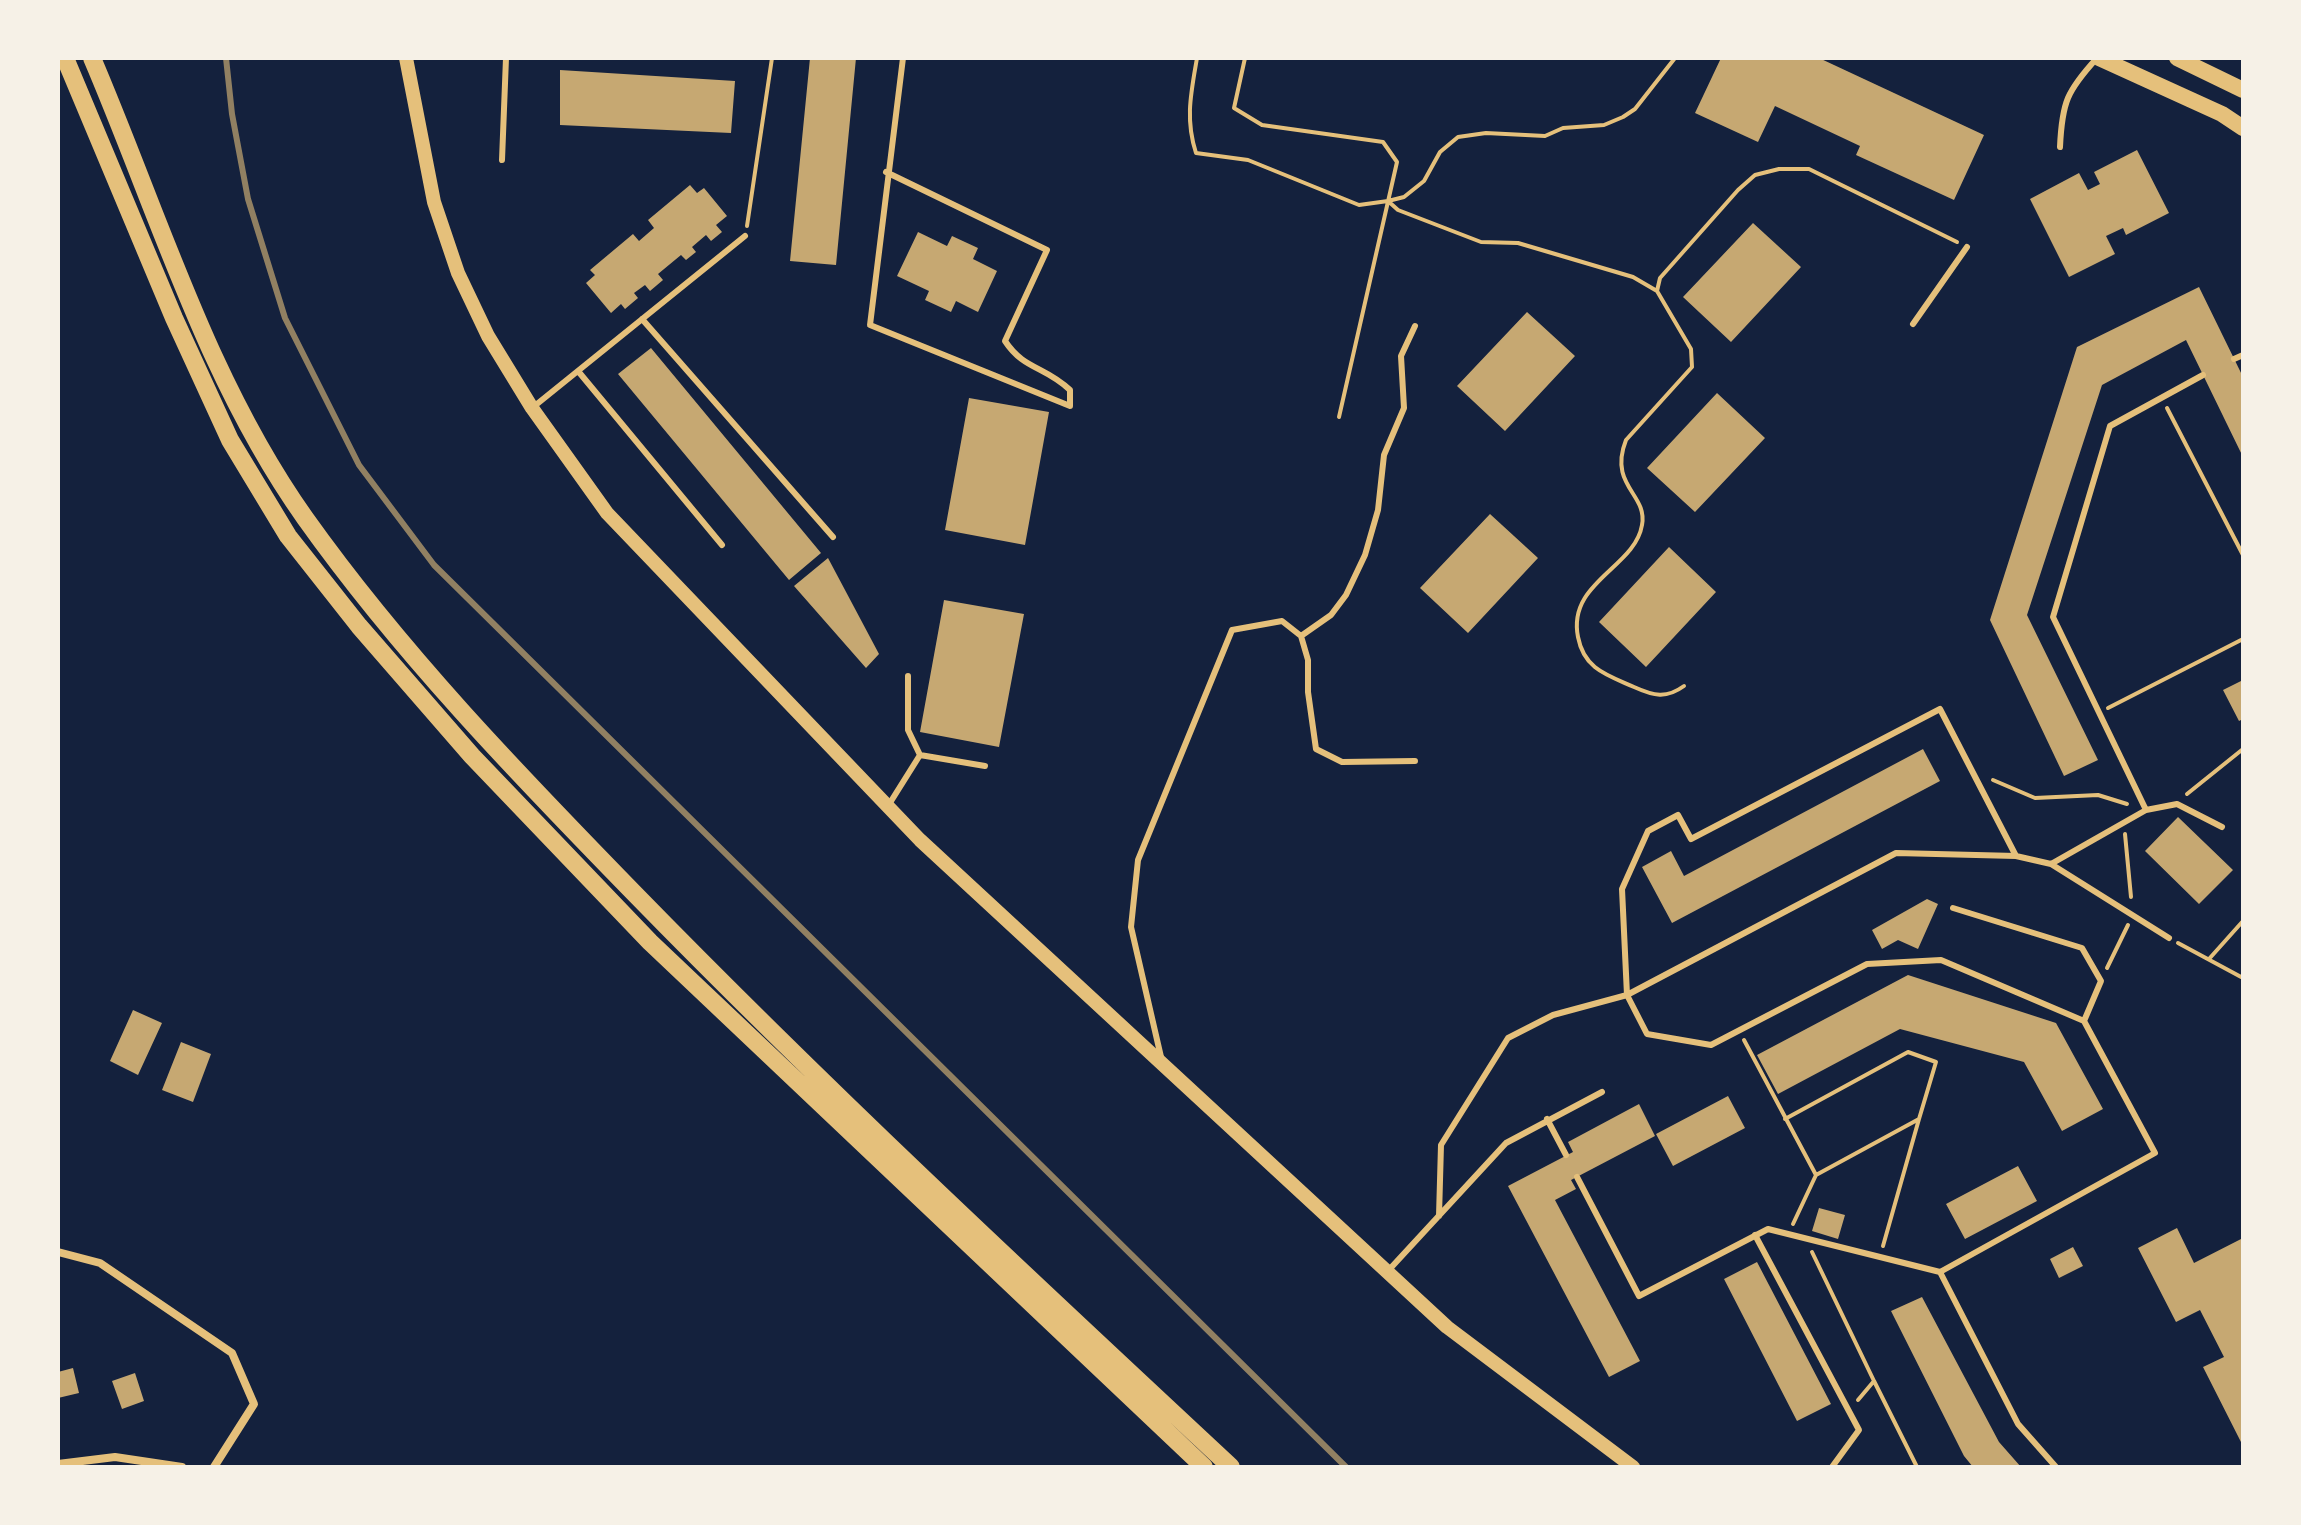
<!DOCTYPE html>
<html>
<head>
<meta charset="utf-8">
<style>
	body { margin:0 }
	#map { position:relative; width:2301px; height:1525px; overflow:hidden; background:#14213d; font-family:"Alegreya Sans",sans-serif }
	canvas { display:block }
	.frame { position:absolute; inset:0; border:60px solid #f6f1e7; pointer-events:none }
</style>
</head>
<body>
<div id="map">
<canvas width="2301" height="1525"></canvas>
<div class="frame"></div>
</div>
<script>
const g = document.querySelector('canvas').getContext('2d');
g.lineJoin = 'round';
function paint(path, color) {
  g.fillStyle = color;
  g.fill(path, 'evenodd');
}
function stroke(path, color, width, dash) {
  g.strokeStyle = color;
  g.lineWidth = width;
  g.lineCap = dash ? 'butt' : 'round';
  g.setLineDash(dash || []);
  g.stroke(path);
}
paint(new Path2D(`
	M810,58H856L836,265L790,261Z
	M1721,58H1819L1984,135L1954,200L1856,155L1860,146L1775,106L1758,142L1695,113Z
	M560,70L735,81L731,133L560,125Z
	M2137,150L2169,213L2126,235L2123,228L2106,236L2115,254L2069,277L2030,199L2079,173L2088,190L2100,184L2094,172Z
	M690,185L697,193L704,188L727,216L716,225L722,232L711,241L706,235L692,247L696,252L686,260L681,255L658,274L663,280L650,291L645,285L634,293L638,298L625,309L621,304L611,313L586,283L595,275L590,270L633,234L639,241L654,228L648,220Z
	M1753,223L1801,267L1731,342L1683,297Z
	M918,232L947,246L952,236L978,248L973,259L997,271L978,312L956,301L951,312L925,300L929,291L897,276Z
	M2199,287L2243,377V457L2186,340L2102,385L2027,615L2098,760L2064,776L1990,620L2077,347Z
	M1527,312L1575,356L1505,431L1457,386Z
	M651,348L821,553L789,580L618,374Z
	M1717,393L1765,438L1695,512L1647,468Z
	M969,398L1049,412L1025,545L945,530Z
	M1490,514L1538,558L1468,633L1420,588Z
	M1669,547L1716,592L1646,667L1599,622Z
	M828,558L879,654L866,668L794,586Z
	M944,600L1024,614L999,747L920,732Z
	M2243,680V719L2239,721L2223,690Z
	M1923,749L1940,781L1672,923L1642,867L1671,851L1684,876Z
	M2178,817L2233,870L2199,904L2145,851Z
	M1927,899L1938,904L1918,949L1898,940L1882,949L1872,930Z
	M1908,975L2056,1023L2103,1109L2062,1131L2024,1062L1900,1029L1778,1094L1757,1055Z
	M133,1010L162,1023L138,1075L110,1061Z
	M181,1042L211,1054L193,1102L162,1090Z
	M1728,1096L1745,1128L1673,1166L1656,1134Z
	M1639,1104L1655,1136L1571,1180L1576,1189L1555,1200L1640,1361L1609,1377L1508,1186L1573,1152L1568,1142Z
	M2018,1166L2037,1201L1965,1239L1946,1204Z
	M1819,1208L1845,1215L1838,1239L1812,1231Z
	M2177,1228L2194,1263L2243,1238V1446L2203,1367L2224,1357L2200,1310L2176,1322L2138,1248Z
	M2073,1247L2083,1266L2059,1278L2050,1259Z
	M1757,1262L1831,1404L1797,1421L1724,1279Z
	M1922,1297L1999,1442L2021,1467H1973L1964,1456L1891,1311Z
	M73,1368L79,1393L58,1398V1372Z
	M135,1373L144,1401L122,1409L112,1381Z`), '#c6a872');
stroke(new Path2D(`
	M1197,58C1191,93 1185,119 1196,153L1248,160L1359,205L1388,201L1404,197L1424,181L1440,152L1458,137L1486,133L1545,136L1563,128L1604,125L1623,117L1635,109L1675,58
	M1245,58L1234,108L1262,125L1383,142L1397,162L1339,417
	M1388,201L1398,210L1481,242L1518,243L1633,277L1657,291L1691,349L1692,367L1626,440C1608,486 1648,494 1642,525C1635,568 1567,582 1578,637C1584,669 1607,675 1634,687C1654,696 1666,699 1684,686
	M747,226L772,58
	M1657,291L1660,278L1738,190L1755,175L1779,169H1809L1957,242
	M2167,408L2243,555
	M2108,708L2243,639
	M1993,780L2035,798L2098,795L2127,804
	M2187,794L2243,749
	M2125,834L2131,897
	M2178,943L2243,978
	M2209,959L2243,921
	M2107,968L2128,925
	M1744,1040L1816,1175L1919,1119L1883,1246
	M1785,1119L1908,1052L1936,1062L1919,1119
	M1793,1224L1816,1175
	M1812,1252L1874,1381L1858,1400
	M1874,1381L1917,1467`), '#e5c07b', 4);
stroke(new Path2D(`
	M2060,147C2062,102 2067,91 2097,58
	M502,160L506,58
	M886,172L1047,250L1005,341C1024,370 1045,366 1070,390V406L870,325L903,58
	M642,319L833,537
	M1913,324L1967,247
	M2234,359L2243,355
	M578,371L722,545
	M532,408L745,236
	M1301,636L1331,615L1346,595L1365,555L1378,510L1384,455L1404,408L1401,356L1415,326
	M908,676V730L920,755
	M888,806L920,755L985,766
	M2146,810L2177,804L2222,827
	M2016,856L1896,853L1627,995L1622,889L1648,831L1678,815L1691,839L1940,709L2016,856L2051,864L2146,810L2053,617L2110,426L2203,375
	M2051,864L2169,938
	M1953,908L2082,948L2101,981L2084,1021
	M1161,1057L1131,927L1138,860L1232,630L1282,621L1301,636L1308,660V692L1316,749L1342,762L1415,761
	M1547,1119L1566,1155
	M1439,1216L1441,1145L1508,1038L1553,1015L1627,995L1647,1034L1711,1045L1867,964L1941,960L2084,1021L2155,1153L1940,1272L1768,1229L1639,1296L1577,1177
	M1755,1235L1859,1430L1832,1467
	M1387,1272L1506,1143L1602,1092
	M1940,1272L2018,1424L2056,1467`), '#e5c07b', 6);
stroke(new Path2D(`
	M58,1252L100,1263L232,1353L254,1404L214,1467
	M58,1464L115,1457L182,1467`), '#e5c07b', 8);
stroke(new Path2D(`
	M406,58L434,202L458,273L488,336L532,408L607,513L920,840L1447,1327L1633,1467`), '#e5c07b', 14);
stroke(new Path2D(`
	M2099,58L2222,114L2243,128
	M2177,58L2243,90`), '#e5c07b', 16);
stroke(new Path2D(`
	M65,58L174,318L230,440L288,536L359,626L472,756L650,942L1204,1467
	M92,58C158,212 207,380 305,518C401,653 517,773 633,892C826,1090 1028,1278 1231,1467`), '#e5c07b', 18);
stroke(new Path2D(`
	M226,58L232,114L248,199L285,318L359,465L434,565L1346,1467`), '#918062', 6);
</script>
</body>
</html>
